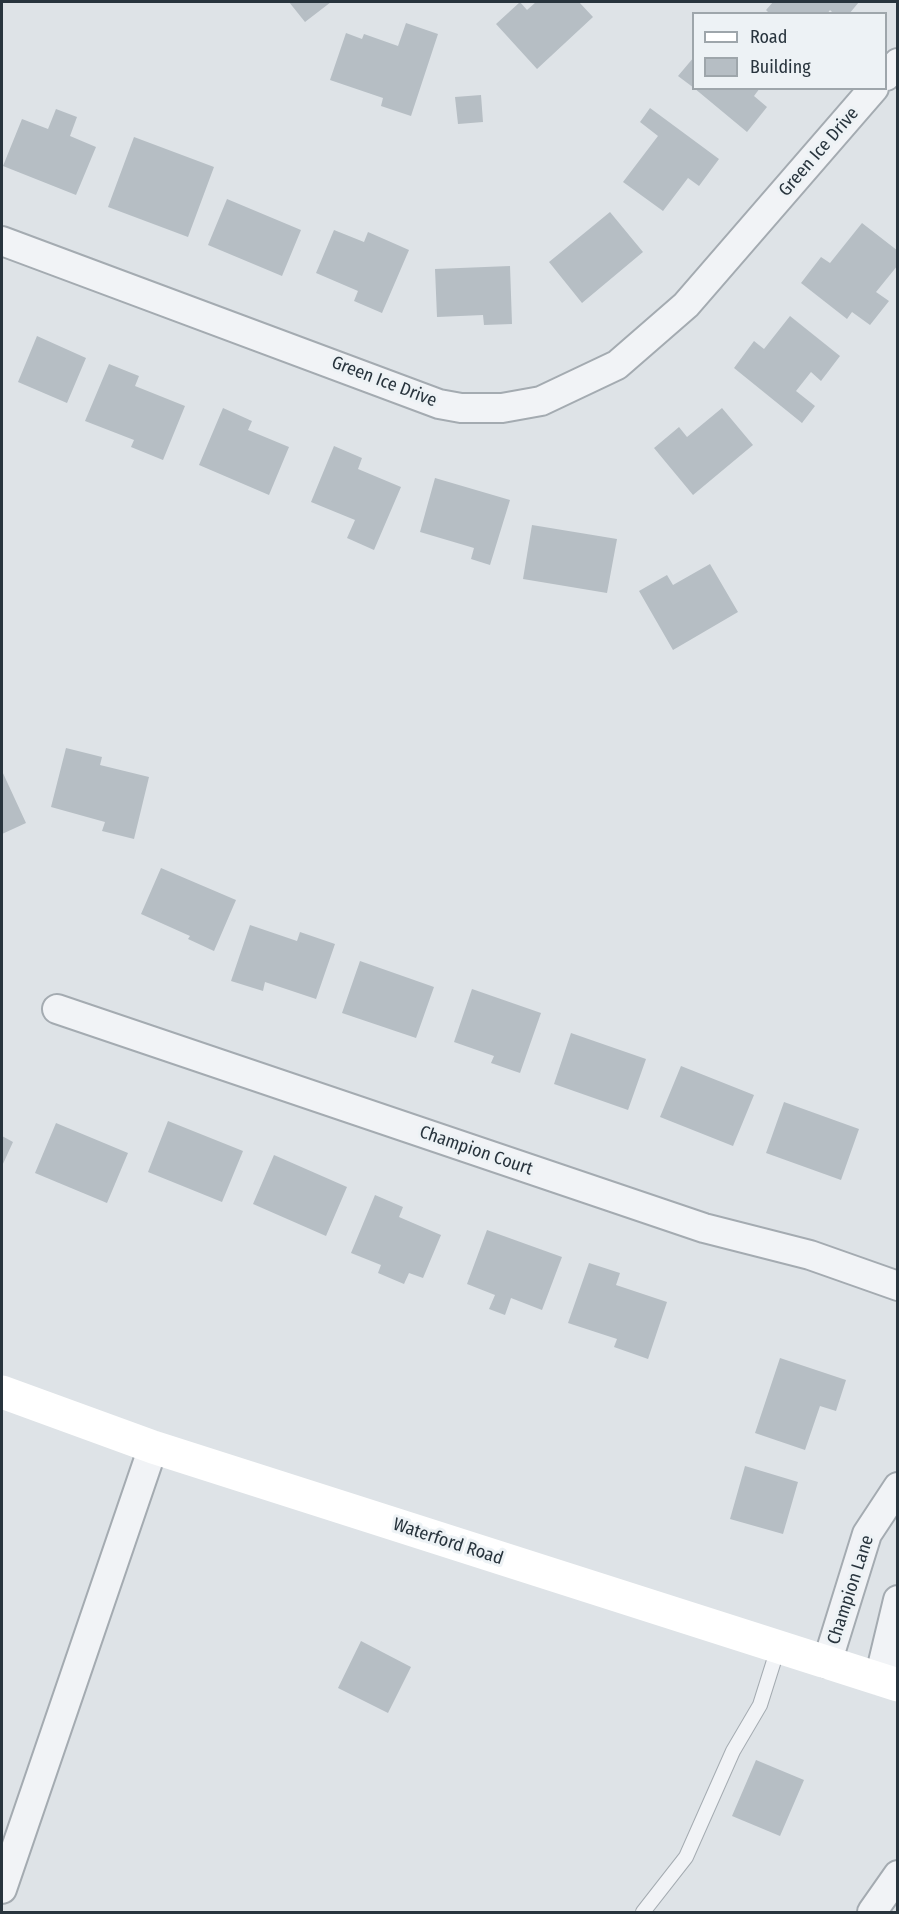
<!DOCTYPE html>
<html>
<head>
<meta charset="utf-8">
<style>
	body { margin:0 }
	#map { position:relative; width:899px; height:1914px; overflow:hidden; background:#dee3e7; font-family:"Fira Sans Condensed",sans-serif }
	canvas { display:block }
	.frame { position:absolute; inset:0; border:3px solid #28343d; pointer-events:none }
	.legend { position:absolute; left:692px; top:12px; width:195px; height:78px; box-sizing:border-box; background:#edf2f5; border:2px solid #9ea6ab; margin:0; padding:8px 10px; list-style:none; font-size:18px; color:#28343d }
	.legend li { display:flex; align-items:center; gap:12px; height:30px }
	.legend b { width:30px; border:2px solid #9ea6ab }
</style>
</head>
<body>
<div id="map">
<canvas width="899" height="1914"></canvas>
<div class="frame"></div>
<ul class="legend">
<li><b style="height:8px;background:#fff"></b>Road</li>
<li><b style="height:16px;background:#b6bec4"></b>Building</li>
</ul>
</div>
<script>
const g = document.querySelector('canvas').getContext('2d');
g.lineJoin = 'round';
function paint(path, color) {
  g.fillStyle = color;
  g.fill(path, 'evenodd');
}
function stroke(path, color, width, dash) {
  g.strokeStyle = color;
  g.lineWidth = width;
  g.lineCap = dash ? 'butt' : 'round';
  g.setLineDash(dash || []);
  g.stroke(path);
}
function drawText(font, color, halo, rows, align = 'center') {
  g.font = font + ' "Fira Sans Condensed",sans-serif';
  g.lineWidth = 6;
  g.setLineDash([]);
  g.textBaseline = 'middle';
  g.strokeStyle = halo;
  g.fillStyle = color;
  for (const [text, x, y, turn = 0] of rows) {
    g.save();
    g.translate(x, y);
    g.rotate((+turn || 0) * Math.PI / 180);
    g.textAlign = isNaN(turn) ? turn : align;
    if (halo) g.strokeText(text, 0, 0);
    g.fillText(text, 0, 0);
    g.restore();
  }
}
paint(new Path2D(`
	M289,2H331L305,22Z
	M520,2L527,10L536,2H579L593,17L537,69L496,24Z
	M773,2H859L849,14H834L830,10L827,14H770L766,10Z
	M406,23L438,34L411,116L381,106L383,98L330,80L346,33L362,39L364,34L398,46Z
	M694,57V88L678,76Z
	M694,88H760L754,96L767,107L747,132Z
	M481,95L483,122L458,124L455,97Z
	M650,108L719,159L699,186L688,178L663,211L623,182L658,136L640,122Z
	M56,109L77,117L70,136L96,147L76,195L3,166L22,119L48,129Z
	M134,137L214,167L188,237L108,207Z
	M227,199L301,230L282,276L208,245Z
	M610,212L643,252L582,303L549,262Z
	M862,223L898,251V265L876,292L889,301L870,325L852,312L847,319L801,283L821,257L830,263Z
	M334,230L364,242L368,232L409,250L382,313L354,301L358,291L316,273Z
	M510,266L512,324L484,325L483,315L437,317L435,269Z
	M790,316L840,356L821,381L811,372L796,391L815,406L802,423L734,368L754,341L764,349Z
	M37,336L86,358L67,403L18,382Z
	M109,364L139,376L135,386L185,406L163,460L131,447L134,440L85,421Z
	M223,408L252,421L248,430L289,447L269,495L199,465Z
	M722,408L753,445L693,495L654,448L679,427L687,437Z
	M334,446L362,458L358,469L401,487L374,550L347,538L355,520L311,502Z
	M435,478L510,500L490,565L471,559L474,548L420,532Z
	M532,525L617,539L607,593L523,579Z
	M710,564L738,612L673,650L639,591L667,575L673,585Z
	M66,748L102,757L100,765L149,777L134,839L102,831L105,822L51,807Z
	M2,771L26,823L2,834Z
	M161,868L236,900L214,951L188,939L190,936L141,914Z
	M250,925L297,941L300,932L335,944L316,999L265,982L263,991L231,981Z
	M360,961L434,987L416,1038L342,1013Z
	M472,989L541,1013L520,1073L491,1063L494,1056L454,1042Z
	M571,1033L646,1059L628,1110L554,1084Z
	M681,1066L754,1095L733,1146L660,1117Z
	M784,1102L859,1129L841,1180L766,1153Z
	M168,1121L243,1151L222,1202L148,1172Z
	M56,1123L128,1153L107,1203L35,1173Z
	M2,1136L13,1142L2,1166Z
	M274,1155L347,1187L326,1236L253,1204Z
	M375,1195L403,1207L399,1217L441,1235L423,1278L409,1273L404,1284L378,1273L381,1265L351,1253Z
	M487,1230L562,1257L542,1310L511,1298L505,1315L489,1309L495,1295L467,1284Z
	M589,1263L620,1273L616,1285L667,1302L648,1359L614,1347L617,1339L568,1323Z
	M780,1358L846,1380L836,1411L820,1406L805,1450L755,1433Z
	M745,1466L798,1482L783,1534L730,1519Z
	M361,1641L411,1667L388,1713L338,1688Z
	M756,1760L804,1780L780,1836L732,1816Z`), '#b6bec4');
const service = new Path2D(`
	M643,1912L686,1857L733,1751L760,1705L778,1648`);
const minor = new Path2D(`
	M886,76L898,63
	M2,241L439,404L461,408H502L541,401L617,365L686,305L874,88
	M57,1009L704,1228L810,1255L898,1286
	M827,1663L867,1534L898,1487
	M879,1679L898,1600
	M2,1889L153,1447
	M872,1912L898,1875`);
stroke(service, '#a4abb1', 16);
stroke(minor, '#a4abb1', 32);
stroke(service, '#f1f3f6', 14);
stroke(minor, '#f1f3f6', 28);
stroke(new Path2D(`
	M2,1392L153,1447L898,1685`), '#fff', 33);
drawText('18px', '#28343d', '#edf2f5', [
	["Green Ice Drive",819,152,-49],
	["Green Ice Drive",384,382,21],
	["Champion Court",476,1151,19],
	["Waterford Road",448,1542,18],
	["Champion Lane",851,1590,-72]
]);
</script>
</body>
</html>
